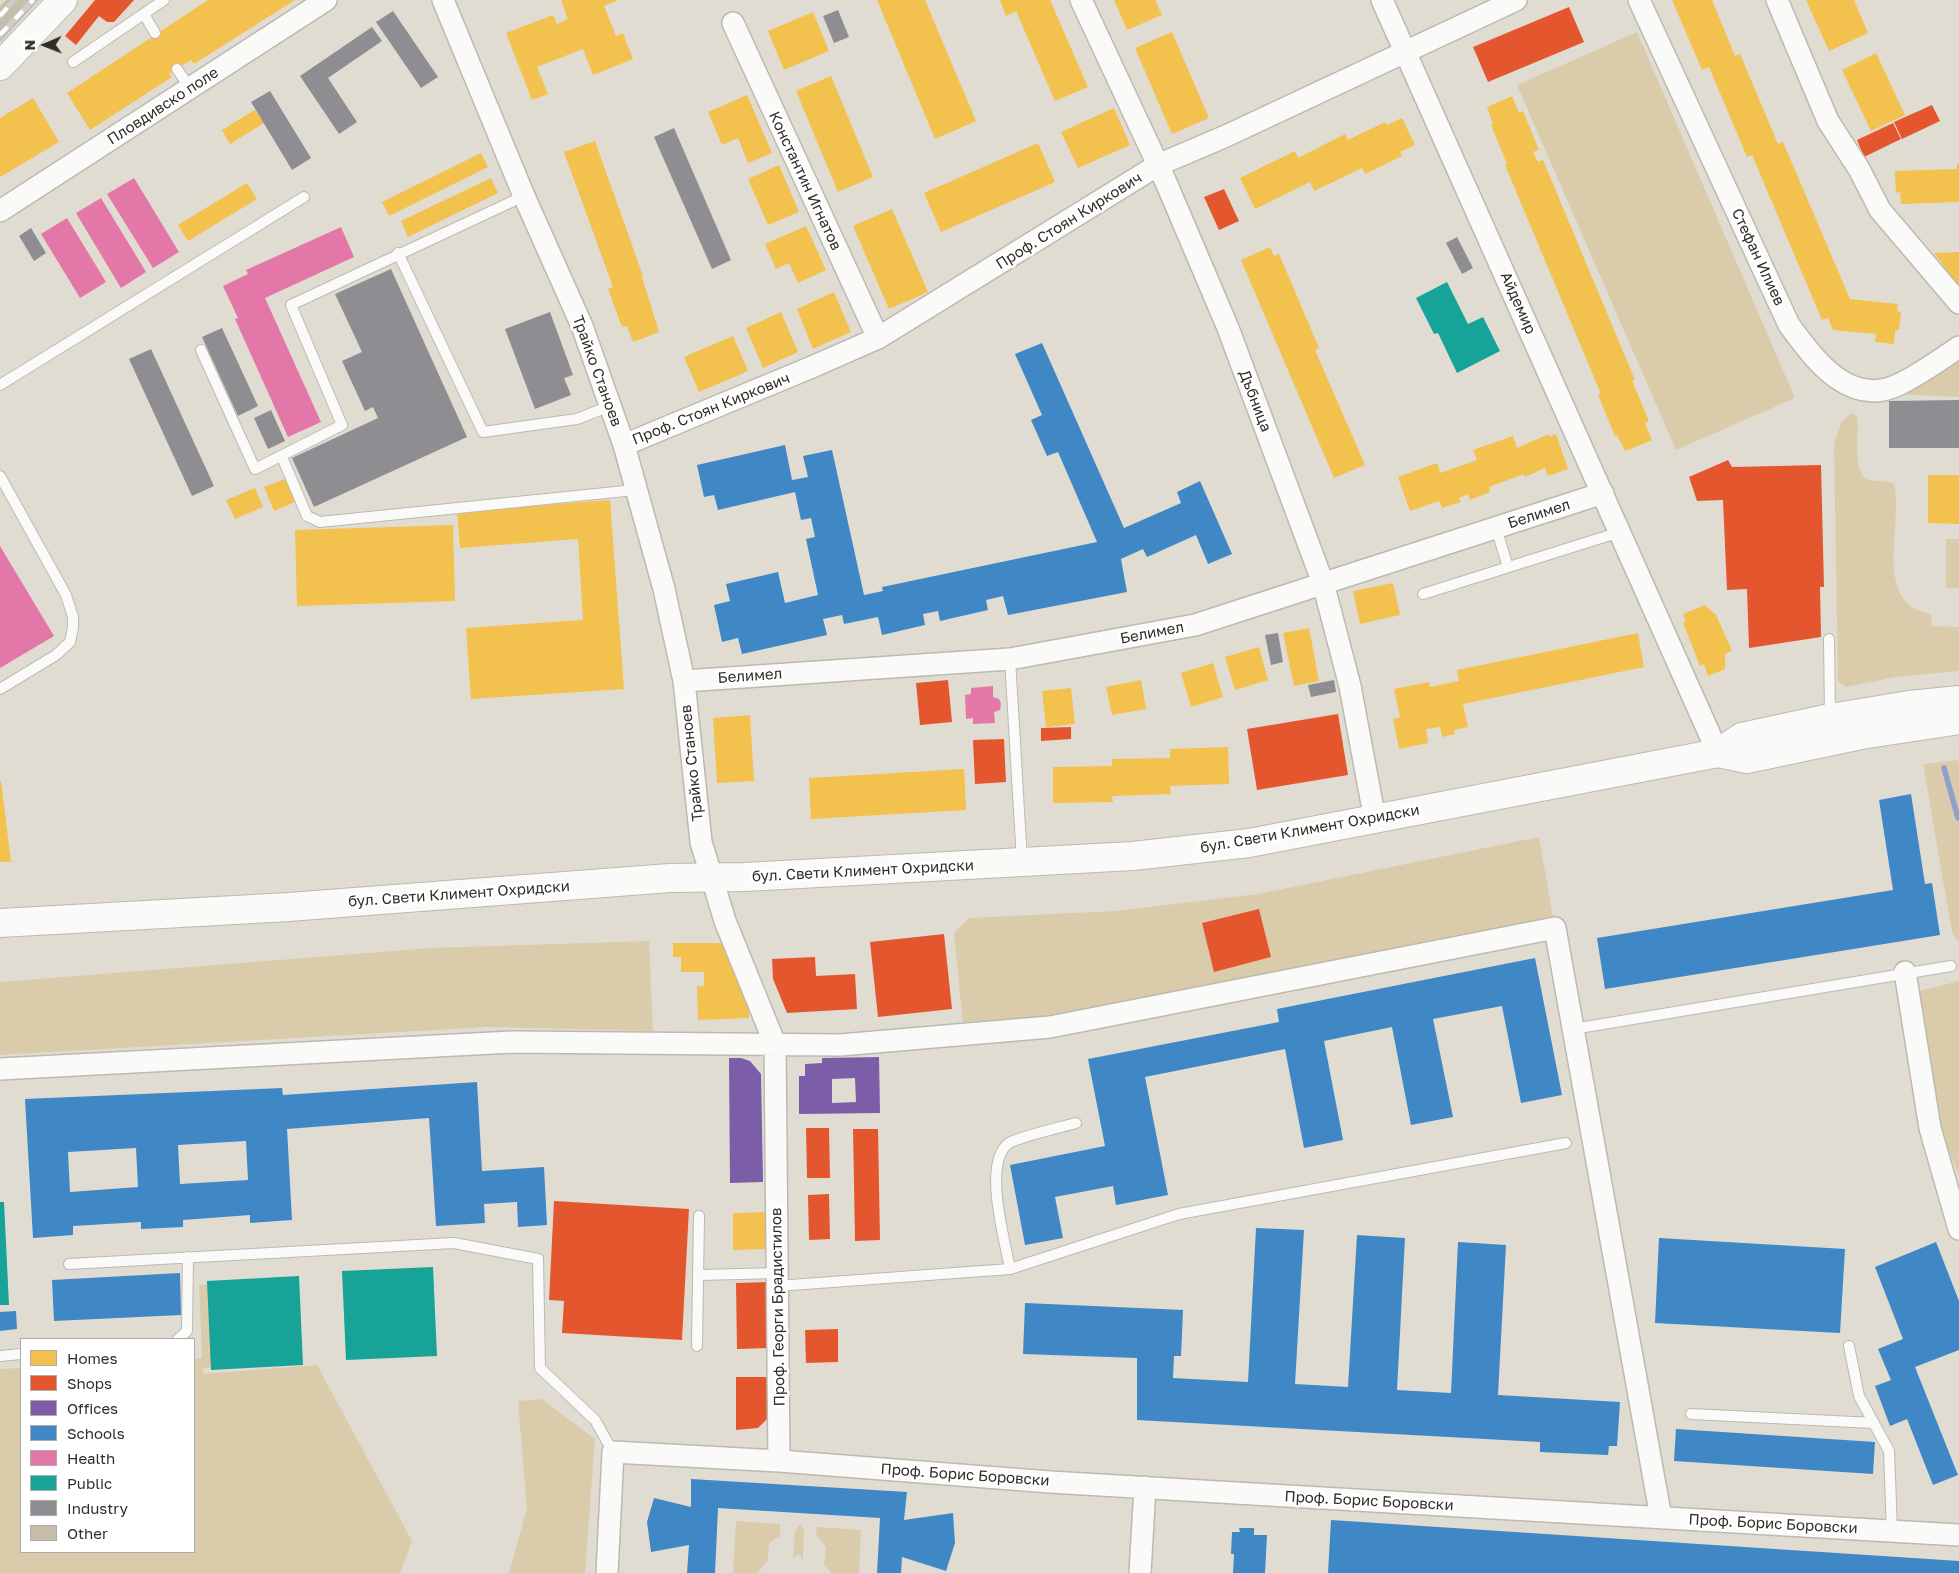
<!DOCTYPE html>
<html>
<head>
<meta charset="utf-8">
<style>
	body { margin:0 }
	#map { position:relative; width:1959px; height:1573px; overflow:hidden; background:#e1dcd2; font-family:"Golos Text",sans-serif }
	canvas { display:block }
	.legend { position:absolute; left:20px; top:1338px; width:175px; height:215px; box-sizing:border-box; background:#fff; border:1px solid #adaba9; margin:0; padding:6px 9px; list-style:none; font-size:15px; color:#312e27 }
	.legend li { display:flex; align-items:center; gap:10px; height:25px }
	.legend b { width:25px; border:1px solid #adaba9 }
	.north { position:absolute; left:20px; top:20px; width:50px; height:50px; -webkit-text-stroke:4px #fff; paint-order:stroke; rotate:269deg; font-size:14px; font-weight:700; line-height:20px; text-align:center; color:#312e27 }
	.north::after { content:''; display:block; margin:auto; width:18px; height:22px; background:#312e27; clip-path:polygon(50% 0,100% 100%,50% 72%,0 100%) }
</style>
</head>
<body>
<div id="map">
<canvas width="1959" height="1573"></canvas>
<ul class="legend">
<li><b style="height:14px;background:#f2c14e"></b>Homes</li>
<li><b style="height:14px;background:#e4572e"></b>Shops</li>
<li><b style="height:14px;background:#7b5ea7"></b>Offices</li>
<li><b style="height:14px;background:#3f88c5"></b>Schools</li>
<li><b style="height:14px;background:#e377a8"></b>Health</li>
<li><b style="height:14px;background:#17a398"></b>Public</li>
<li><b style="height:14px;background:#8d8d92"></b>Industry</li>
<li><b style="height:14px;background:#c6bdaa"></b>Other</li>
</ul>
<div class="north">N</div>
</div>
<script>
const g = document.querySelector('canvas').getContext('2d');
g.lineJoin = 'round';
function paint(path, color) {
  g.fillStyle = color;
  g.fill(path, 'evenodd');
}
function stroke(path, color, width, dash) {
  g.strokeStyle = color;
  g.lineWidth = width;
  g.lineCap = dash ? 'butt' : 'round';
  g.setLineDash(dash || []);
  g.stroke(path);
}
function drawText(font, color, halo, rows, align = 'center') {
  g.font = font + ' "Golos Text",sans-serif';
  g.lineWidth = 5;
  g.setLineDash([]);
  g.textBaseline = 'middle';
  g.strokeStyle = halo;
  g.fillStyle = color;
  for (const [text, x, y, turn = 0] of rows) {
    g.save();
    g.translate(x, y);
    g.rotate((+turn || 0) * Math.PI / 180);
    g.textAlign = isNaN(turn) ? turn : align;
    if (halo) g.strokeText(text, 0, 0);
    g.fillText(text, 0, 0);
    g.restore();
  }
}
paint(new Path2D(`
	M1637,32L1795,398L1676,450L1517,85Z
	M1959,355V397L1892,394Z
	M1852,413L1857,416C1860,432 1851,470 1867,479C1875,483 1886,479 1894,484C1904,525 1871,604 1931,614L1932,626L1959,627V671L1896,677L1846,687L1838,681L1834,444L1842,421Z
	M1946,539H1959V588H1946Z
	M1959,760V943L1952,933L1923,764Z
	M1539,837L1555,928L964,1035L954,933L969,918L1116,911L1258,894Z
	M649,941L653,1031L487,1027L0,1055V982L431,948Z
	M1959,981V1175L1941,1132L1915,992Z
	M295,1280L298,1364L203,1368V1374L317,1365L412,1541L400,1573H0V1369L21,1368V1552H194V1359L202,1358L199,1285Z
	M542,1399L595,1439L585,1573H509L527,1509L518,1401Z
	M736,1521L780,1524V1536L769,1543L768,1561L756,1573H733Z
	M800,1524L804,1530L803,1560L799,1554L793,1558L795,1531Z
	M817,1527L861,1530L859,1573H831L824,1565L826,1547L816,1535Z`), '#daccab');
paint(new Path2D(`
	M208,0H295L194,64L191,60L169,74L172,77L90,130L67,93Z
	M561,0H618L604,6L616,36L623,33L633,59L593,75L583,49L537,67L548,94L532,100L506,33L553,15L557,24L568,19Z
	M877,0H925L976,121L935,139Z
	M1000,0H1050L1088,87L1055,101L1016,11L1006,16Z
	M1114,0H1155L1162,15L1127,30Z
	M1672,0H1712L1735,56L1740,54L1778,144L1783,142L1850,299L1898,304L1897,311L1901,312L1899,330H1895L1894,344L1875,342L1876,334L1833,330L1828,318L1822,320L1752,155L1747,157L1709,67L1702,70Z
	M1806,0H1854L1868,33L1829,51Z
	M813,12L829,51L784,70L768,31Z
	M1172,32L1209,118L1172,134L1135,48Z
	M1876,53L1905,115L1871,131L1842,70Z
	M831,76L873,177L838,192L796,91Z
	M747,95L772,153L748,163L738,138L722,145L708,112Z
	M1512,96L1519,113L1523,111L1539,150L1533,152L1538,162L1543,160L1635,380L1632,381L1649,421L1645,423L1652,440L1625,451L1617,435L1615,436L1598,395L1601,394L1505,165L1507,164L1491,125L1493,124L1487,107Z
	M33,98L59,142L0,177V118Z
	M1114,108L1130,145L1078,168L1061,132Z
	M255,110L264,123L230,144L222,130Z
	M1402,118L1415,145L1400,152L1402,156L1365,174L1362,168L1314,191L1310,182L1255,209L1240,178L1295,151L1298,158L1345,134L1348,140L1385,122L1387,125Z
	M595,141L643,276L642,277L659,332L633,342L627,326L622,327L608,289L613,287L564,152Z
	M1038,143L1055,182L941,232L924,193Z
	M481,153L488,167L389,216L382,202Z
	M1957,164H1959V202L1901,204L1900,192L1896,193L1895,171L1957,169Z
	M779,165L799,212L768,225L748,179Z
	M491,178L498,193L408,237L401,221Z
	M247,183L257,199L188,241L178,225Z
	M892,209L928,292L889,309L853,226Z
	M806,226L826,270L798,283L789,263L776,269L765,244Z
	M1270,247L1274,256L1279,254L1319,348L1315,350L1365,465L1334,478L1241,260Z
	M1959,252V286L1934,253Z
	M834,292L851,332L813,349L797,309Z
	M781,312L798,352L763,368L746,328Z
	M733,336L748,371L699,392L684,357Z
	M1549,434L1550,437L1556,434L1568,469L1548,476L1545,468L1525,477L1524,474L1489,487L1490,492L1470,500L1468,494L1459,498L1461,502L1442,508L1439,501L1410,511L1398,477L1437,463L1440,473L1477,460L1473,450L1513,436L1517,448Z
	M1928,475H1959V524L1928,523Z
	M285,479L295,502L274,511L264,487Z
	M255,488L263,507L235,519L226,500Z
	M610,500L624,689L471,699L466,628L583,620L579,554L578,539L460,548L457,512Z
	M453,525L455,601L297,606L295,530Z
	M1393,583L1400,615L1360,624L1353,591Z
	M1705,605L1716,615L1732,651L1725,654V669L1708,676L1704,664L1700,666L1683,623L1686,621L1683,614Z
	M1309,628L1319,681L1294,686L1283,633Z
	M1638,633L1644,667L1463,704L1468,727L1454,730L1455,734L1442,737L1440,727L1426,729L1428,743L1399,749L1393,719L1400,717L1394,689L1429,682L1430,687L1459,681L1457,670Z
	M1259,647L1268,680L1235,690L1225,657Z
	M1213,663L1223,697L1191,707L1181,673Z
	M1141,680L1146,709L1112,715L1106,687Z
	M1071,688L1075,724L1046,727L1042,691Z
	M750,715L754,781L717,783L713,718Z
	M1228,747L1229,784L1170,786L1171,794L1112,796L1113,802L1053,803V767L1112,766V759L1170,758V749Z
	M964,769L966,810L811,819L809,778Z
	M0,781H1L11,862H0Z
	M673,943H726L727,957L747,992L749,1018L698,1020L697,986H704V972H681V957H673Z
	M767,1212L768,1249L733,1250V1213Z`), '#f2c14e');
paint(new Path2D(`
	M95,0H134L114,22H107L99,16L76,45L65,36Z
	M1569,7L1584,42L1488,82L1473,47Z
	M1932,105L1940,121L1902,139L1894,122Z
	M1893,123L1901,139L1864,157L1857,140Z
	M1224,189L1239,221L1219,230L1204,197Z
	M1728,460L1732,467L1821,465L1824,587H1820L1821,637L1749,648L1747,589L1727,590L1723,500L1697,501L1689,477Z
	M948,680L952,722L920,725L916,683Z
	M1338,714L1348,775L1257,790L1247,729Z
	M1071,727V739L1041,741V728Z
	M1004,739L1006,782L975,784L973,740Z
	M1259,909L1271,957L1214,972L1202,923Z
	M944,934L952,1009L878,1017L870,942Z
	M815,957L816,976L855,974L857,1009L787,1013L773,979L772,959Z
	M806,1128H829L830,1178H807Z
	M853,1129H878L880,1240L855,1241Z
	M829,1194L830,1239L809,1240L808,1195Z
	M554,1201L689,1209L682,1340L562,1333L564,1301L549,1300Z
	M768,1282L769,1348L737,1349L736,1283Z
	M838,1329V1362L806,1363L805,1330Z
	M736,1377H768V1418L758,1428L736,1430Z`), '#e4572e');
paint(new Path2D(`
	M879,1057L880,1113L799,1114V1076H805V1064L822,1063V1058ZM855,1078L856,1102L832,1103V1079Z
	M729,1058H741L750,1061L761,1074L763,1182L730,1183Z`), '#7b5ea7');
paint(new Path2D(`
	M1042,343L1124,528L1181,503L1177,492L1200,481L1232,554L1208,564L1196,535L1147,557L1143,549L1121,559L1127,592L1008,615L1003,596L986,600L988,610L940,621L938,611L923,614L925,625L882,635L878,617L844,624L842,615L823,619L827,635L742,654L738,638L722,642L714,605L730,601L726,584L778,572L785,603L818,595L806,539L815,537L811,518L801,520L795,492L718,510L714,495L704,497L697,465L785,445L792,480L808,477L803,456L832,450L864,595L883,591L882,587L1097,542L1058,452L1047,456L1031,420L1042,415L1015,354Z
	M1911,794L1925,884L1932,883L1940,935L1605,989L1597,938L1893,890L1879,800Z
	M1535,958L1562,1095L1521,1103L1502,1006L1433,1019L1453,1117L1411,1125L1392,1027L1324,1041L1343,1140L1304,1148L1285,1049L1145,1077L1168,1195L1116,1205L1113,1186L1055,1197L1063,1238L1025,1245L1010,1165L1105,1146L1088,1059L1279,1022L1277,1009Z
	M477,1082L482,1171L544,1167L547,1225L518,1227L517,1202L484,1204L485,1223L436,1226L429,1118L287,1129L292,1220L250,1223V1215L183,1220V1227L141,1229V1222L73,1226V1235L33,1238L25,1099L282,1088L283,1095ZM246,1141L248,1180L180,1184L178,1145ZM136,1148L138,1187L70,1192L68,1152Z
	M1256,1228L1304,1230L1295,1384L1348,1387L1357,1235L1405,1238L1397,1390L1451,1393L1458,1242L1506,1245L1498,1395L1620,1402L1617,1446H1609L1608,1455L1540,1452V1442L1137,1420V1358L1023,1354L1025,1303L1183,1310L1181,1356H1174L1173,1378L1248,1382Z
	M1659,1238L1845,1249L1840,1333L1655,1323Z
	M1936,1242L1959,1301V1350L1915,1367L1958,1475L1933,1485L1907,1419L1890,1426L1875,1386L1891,1380L1878,1349L1903,1339L1875,1267Z
	M180,1273L181,1315L54,1321L52,1280Z
	M16,1311L17,1329L0,1331V1312Z
	M1676,1429L1875,1442L1873,1474L1674,1461Z
	M691,1479L907,1492L904,1520L953,1513L955,1543L946,1571L902,1557L901,1573H877L880,1518L718,1508L715,1573H687L689,1545L651,1552L647,1522L654,1498L691,1507Z
	M1331,1520L1959,1561V1573H1328Z
	M1239,1528H1254V1535H1267L1265,1573H1233L1234,1554H1231L1232,1532H1240Z`), '#3f88c5');
paint(new Path2D(`
	M134,178L179,252L153,268L107,194Z
	M101,198L146,272L121,288L76,213Z
	M67,218L106,282L80,298L41,234Z
	M341,227L354,257L265,298L321,422L288,437L235,319L238,318L223,286L248,274L246,270Z
	M0,546L54,636L0,668Z
	M993,686V697L999,699L1001,704L1000,710L994,712L995,723L973,724V718L966,719L965,695L971,694V688Z`), '#e377a8');
paint(new Path2D(`
	M1447,282L1468,324L1483,317L1500,351L1457,373L1438,333L1434,334L1416,298Z
	M0,1202H4L9,1305H0Z
	M433,1267L437,1356L346,1360L342,1271Z
	M299,1276L303,1365L211,1370L207,1281Z`), '#17a398');
paint(new Path2D(`
	M838,10L849,37L834,43L823,16Z
	M393,11L438,77L421,88L376,22Z
	M372,27L382,41L328,78L357,122L339,134L300,76Z
	M270,91L311,158L292,170L251,102Z
	M674,128L731,260L712,269L654,137Z
	M31,228L46,253L34,261L19,236Z
	M1457,237L1473,268L1462,274L1446,243Z
	M391,269L467,437L314,507L292,458L378,418L373,407L365,411L342,361L362,352L335,294Z
	M550,312L573,375L564,378L571,395L535,409L505,329Z
	M222,328L258,406L238,416L202,337Z
	M151,349L214,486L192,496L129,359Z
	M1959,400V448H1889V401Z
	M271,410L285,441L268,449L254,418Z
	M1278,633L1283,662L1271,665L1265,635Z
	M1334,680L1336,692L1311,697L1308,685Z`), '#8d8d92');
stroke(new Path2D(`
	M1944,768L1958,818`), '#8ea1ca', 5.5);
paint(new Path2D(`
	M6,0H39L0,42V7Z`), '#c6bdaa');
const service = new Path2D(`
	M144,14L155,33
	M73,62L164,0
	M177,69L190,88
	M398,253L483,432L577,419L610,406
	M201,350L255,469L342,425L291,305L524,196
	M0,385L304,197
	M282,457L307,516L320,522L635,490
	M0,476L66,595L73,617V628L70,642L56,655L0,689
	M1496,528L1508,567
	M1423,594L1620,532
	M1829,639L1830,717
	M1010,659L1022,861
	M1573,1029L1951,966
	M69,1264L454,1243L538,1259L540,1368L595,1420L613,1452
	M1010,1269C1005,1240 982,1162 1009,1143C1019,1137 1062,1127 1076,1123
	M699,1275L778,1273
	M777,1286L1010,1269L1179,1214L1566,1143
	M178,1339L187,1331L188,1257
	M697,1346L699,1216
	M1849,1346L1859,1396L1889,1451L1892,1531
	M0,1356L21,1354
	M1691,1414L1874,1423`);
const minor = new Path2D(`
	M443,0L524,196L582,326L624,445L664,589L684,681L701,842L725,921L775,1044L779,1461
	M1081,0L1165,180L1228,328L1323,583L1350,686L1375,820
	M1382,0L1718,753
	M1639,0L1789,325C1815,360 1850,409 1900,384C1920,374 1940,360 1959,347
	M1777,0L1828,121L1859,169L1880,210L1959,303
	M733,23L878,338
	M0,211L326,0
	M624,445L812,367L878,338L1158,165L1226,136L1516,0
	M684,681L1010,659L1195,625L1603,493
	M1905,972L1930,1128L1959,1229
	M0,1069L512,1042L840,1045L1050,1027L1555,928L1661,1518
	M607,1573L613,1452L779,1461L1050,1482L1253,1494L1959,1535
	M1140,1573L1145,1487`);
const secondary = new Path2D(`
	M0,66L63,0
	M1718,753L1742,737L1830,718L1909,705L1959,700
	M0,923L289,907L670,878L745,877L1133,856L1249,843L1718,753L1747,759L1861,735L1959,720`);
stroke(service, '#bdb9b1', 12);
stroke(minor, '#bdb9b1', 24);
stroke(secondary, '#bdb9b1', 30);
stroke(service, '#fafaf8', 10);
stroke(minor, '#fafaf8', 21);
stroke(secondary, '#fafaf8', 28);
const rail = new Path2D(`
	M0,16L14,0
	M0,35L33,0`);
stroke(rail, '#cecdca', 5.5);
stroke(rail, '#fff', 4, [11]);
drawText('15px', '#312e27', '#fff', [
	["Пловдивско поле",163,106,-33],
	["Константин Игнатов",805,181,65],
	["Проф. Стоян Киркович",1069,221,-32],
	["Стефан Илиев",1758,257,65],
	["Айдемир",1518,303,66],
	["Трайко Станоев",597,371,70],
	["Дъбница",1255,401,69],
	["Проф. Стоян Киркович",711,409,-22],
	["Белимел",1539,514,-18],
	["Белимел",1152,633,-11],
	["Белимел",750,676,-4],
	["Трайко Станоев",692,763,-96],
	["бул. Свети Климент Охридски",1310,829,-10],
	["бул. Свети Климент Охридски",863,871,-3],
	["бул. Свети Климент Охридски",459,894,-4],
	["Проф. Георги Брадистилов",778,1307,-91],
	["Проф. Борис Боровски",965,1475,4],
	["Проф. Борис Боровски",1369,1501,3],
	["Проф. Борис Боровски",1773,1524,3]
]);
</script>
</body>
</html>
